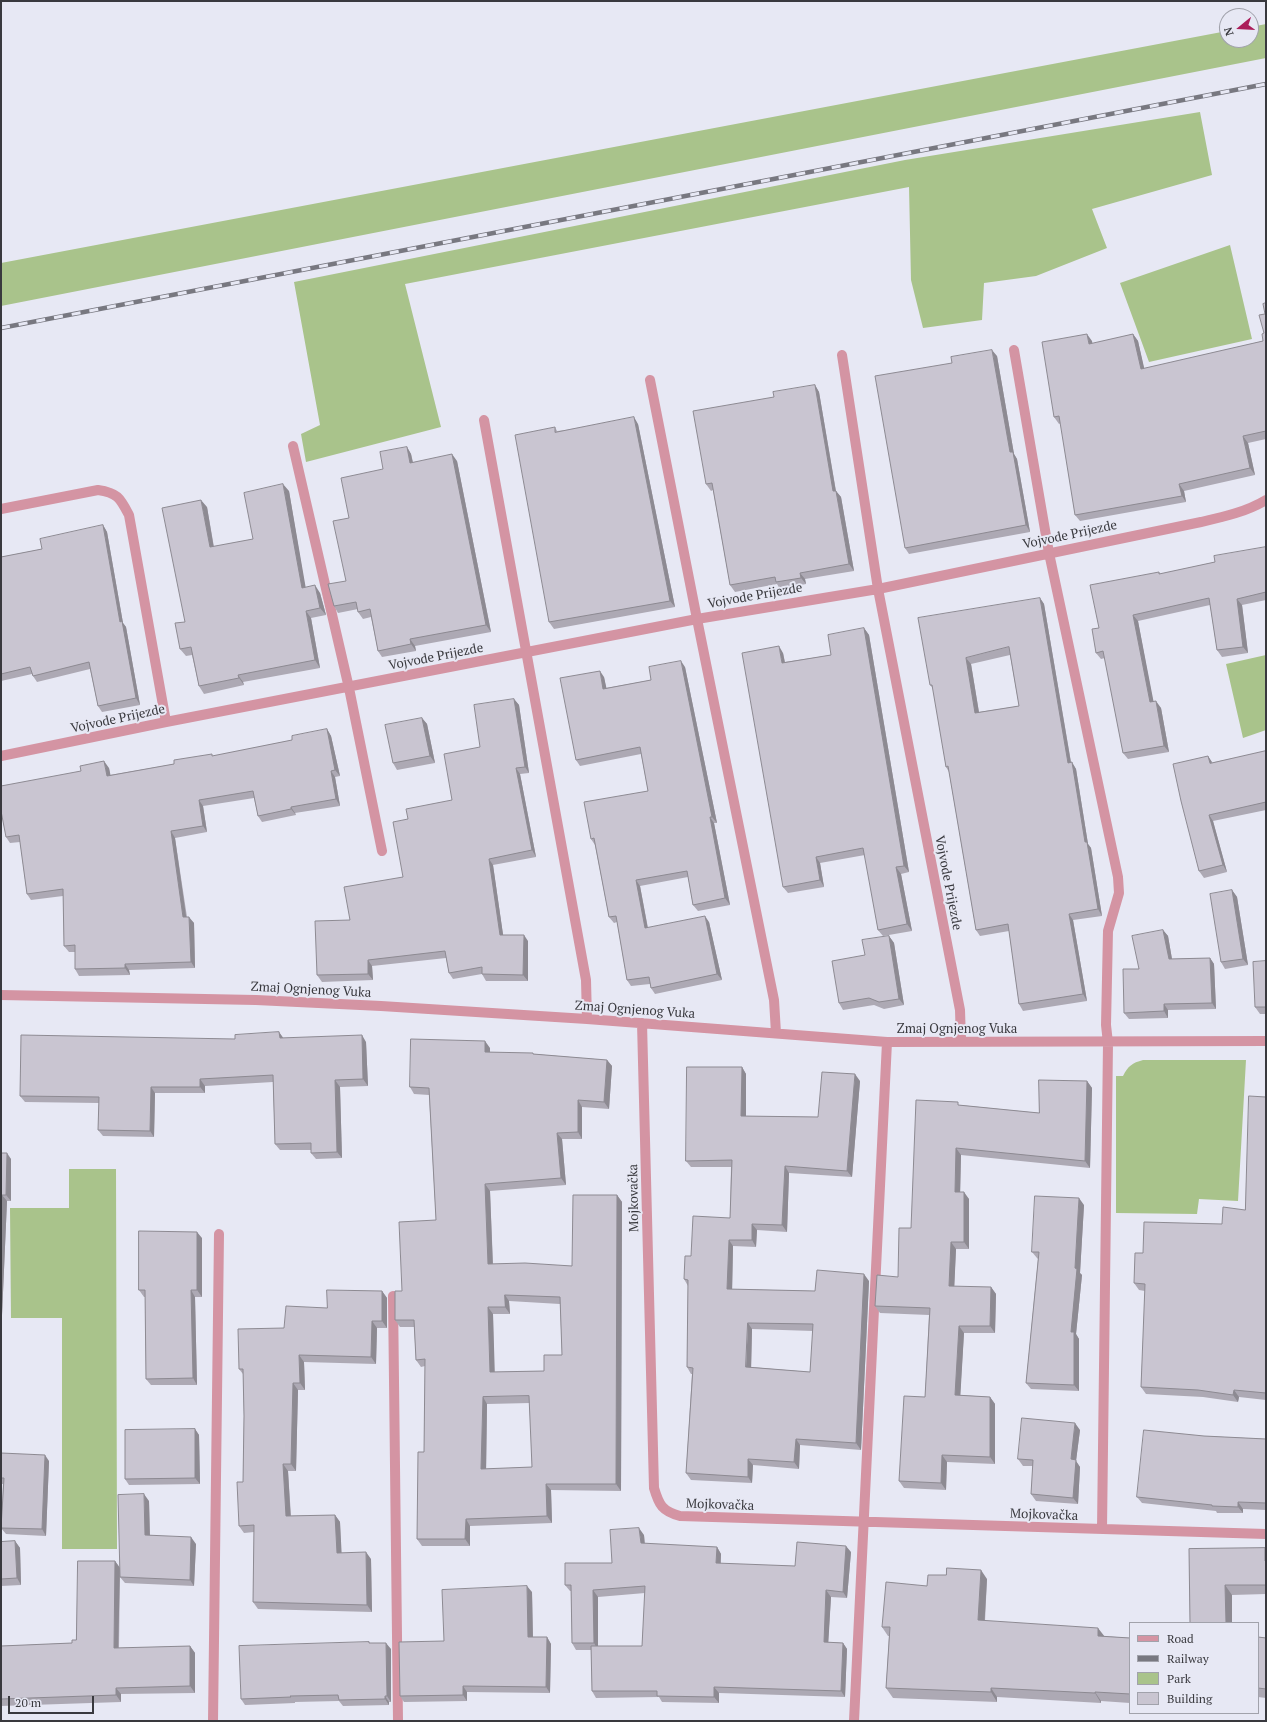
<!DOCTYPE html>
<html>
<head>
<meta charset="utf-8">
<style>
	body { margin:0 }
	#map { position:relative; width:1267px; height:1722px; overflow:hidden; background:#e7e8f4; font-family:"PT Serif",serif }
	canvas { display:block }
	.frame { position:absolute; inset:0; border:2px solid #39393e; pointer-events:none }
	.legend { position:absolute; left:1129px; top:1622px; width:130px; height:92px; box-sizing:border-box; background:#e7e8f4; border:1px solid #a1a2ab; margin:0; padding:5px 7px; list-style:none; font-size:12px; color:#39393e }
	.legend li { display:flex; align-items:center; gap:8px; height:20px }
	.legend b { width:20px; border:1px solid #a1a2ab }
	.north { position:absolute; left:1219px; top:8px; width:40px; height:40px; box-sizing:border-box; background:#e7e8f4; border:1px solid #a1a2ab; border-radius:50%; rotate:252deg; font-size:11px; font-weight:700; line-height:16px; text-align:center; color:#39393e }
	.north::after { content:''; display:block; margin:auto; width:14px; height:18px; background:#ab1d5a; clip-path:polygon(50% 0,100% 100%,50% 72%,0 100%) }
	.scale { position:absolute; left:8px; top:1696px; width:86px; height:18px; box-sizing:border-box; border:2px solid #39393e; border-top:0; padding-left:5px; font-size:12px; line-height:14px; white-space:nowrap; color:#39393e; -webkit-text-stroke:3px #e7e8f4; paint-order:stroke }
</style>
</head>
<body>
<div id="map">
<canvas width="1267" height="1722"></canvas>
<div class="frame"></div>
<ul class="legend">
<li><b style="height:5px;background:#d494a3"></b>Road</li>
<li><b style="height:5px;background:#787880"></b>Railway</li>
<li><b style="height:11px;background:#a9c38b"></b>Park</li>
<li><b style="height:11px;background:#c9c5d1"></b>Building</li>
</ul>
<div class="north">N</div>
<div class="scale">20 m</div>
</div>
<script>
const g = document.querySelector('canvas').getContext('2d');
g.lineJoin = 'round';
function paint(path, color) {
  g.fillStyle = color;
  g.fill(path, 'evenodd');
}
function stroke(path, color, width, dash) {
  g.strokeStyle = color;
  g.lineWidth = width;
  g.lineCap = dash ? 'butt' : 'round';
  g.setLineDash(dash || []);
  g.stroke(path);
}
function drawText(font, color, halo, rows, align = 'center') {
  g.font = font + ' "PT Serif",serif';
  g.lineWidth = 4;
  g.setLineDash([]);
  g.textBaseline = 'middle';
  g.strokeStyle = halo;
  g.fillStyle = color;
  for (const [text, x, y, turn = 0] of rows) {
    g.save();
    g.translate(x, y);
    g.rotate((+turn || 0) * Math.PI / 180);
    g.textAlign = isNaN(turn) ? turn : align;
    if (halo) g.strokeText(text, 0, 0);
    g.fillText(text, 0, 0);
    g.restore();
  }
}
paint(new Path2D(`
	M1266,24V58L1,306V263L1227,31V40H1251V27Z
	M1200,112L1212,175L1092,209L1107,248L1036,276L984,283L982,320L923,328L911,280L909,187L405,284L441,427L306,462L301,434L320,425L294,282L905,160Z
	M1230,245L1252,339L1149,362L1120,283Z
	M1266,655V730L1243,738L1226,664Z
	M1143,1060H1246L1238,1201L1199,1199L1197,1214L1116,1213V1076H1123C1128,1066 1132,1063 1143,1060Z
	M69,1169H116L117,1549H62V1318H11L10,1208H69Z`), '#a9c38b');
stroke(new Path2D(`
	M1014,350L1049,553L1118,877L1119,893L1108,931L1106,1025L1108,1043L1102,1529
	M842,355L878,589L960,1010L961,1042
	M650,380L697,619L774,1000L776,1033
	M484,420L586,980L587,1019
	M293,446L349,688L382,851
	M1,509L98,490C118,493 120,498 129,515L166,722
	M1,756L166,722L527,652L697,619L878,589L1201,522C1223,517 1246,512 1266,500
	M1,995L256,1000L381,1006L587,1019L887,1042L1266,1041
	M642,1023L654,1488C659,1505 662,1511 680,1516L1266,1534
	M393,1296L398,1721
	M213,1721L219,1234
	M854,1721L887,1042`), '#d494a3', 10);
const rail = new Path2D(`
	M1,328L1266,84`);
stroke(rail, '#787880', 4.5);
stroke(rail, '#e7e8f4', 3, [9]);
paint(new Path2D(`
	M1266,303V439L1248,443L1255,475L1184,491L1186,502L1080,521L1075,515L1061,423L1059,424L1054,417L1092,341V344L1133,334L1138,341L1144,369L1263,341Z
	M997,356L1014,454L1017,459L1030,532L909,554L905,548Z
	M815,385L819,392L836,491L841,497L854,571L805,579L806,584L780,589L777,584L735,592L730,585L713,490L711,491L706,484L774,397Z
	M638,424L675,607L554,629L549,622L555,427L557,431Z
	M407,447L411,454L413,462L457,461L491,632L415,646L416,651L382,657L378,651L371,617L363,619L358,612V609L338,613L334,606L346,581L349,518L383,469Z
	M289,491L305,587L320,593L326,615L311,618L320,668L243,682L244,685L204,694L199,686L192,655L186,656L180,649L207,507L214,547L253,539Z
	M103,525L107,532L123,623L126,627L140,705L102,712L98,706L90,669L37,682L33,676L32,674L1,681V557L42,549Z
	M1266,547V600L1242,605L1248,653L1222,657L1217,650L1210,605L1138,621L1153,702L1161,708L1169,752L1128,759L1123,753L1105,658L1101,659L1096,653L1099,628L1159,572L1160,574L1215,562Z
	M1040,598L1044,604L1071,762L1076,769L1088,844L1091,848L1102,916L1073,920L1087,1001L1023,1011L1019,1004L1009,931L980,936L976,930L949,772L946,767L933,688L930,685ZM1010,655L1019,706L979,712L971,664Z
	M864,628L869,635L909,872L901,874L912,931L883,936L878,930L865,855L820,863L824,887L788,893L783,887V653L785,662L831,655Z
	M685,667L717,823H714L730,905L698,911L693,905L688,877L640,886L648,928L709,922L722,980L655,994L651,988L650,984L631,986L627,980L617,922L614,923L609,917L595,845L591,839L648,791L641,754L580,766L576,760L604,677L606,688L651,680Z
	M514,699L519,705L529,773L520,774L536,857L493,865L503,935L528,941V981H486L482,974L453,979L449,973L446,958L372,966L373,980L322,982L317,975L350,920L403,877L408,819L452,800L480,747Z
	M422,718L427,724L435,763L397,770L393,763Z
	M327,729L331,736L340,776L335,777L340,806L295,813L296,815L262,822L258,816L254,798L203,806L207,832L175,838L187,917L194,923L195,968L129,970L130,975L79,976L75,969V952H69L64,946L63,896L31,900L27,894L20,842L10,843L6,837L109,768L110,775L174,764L292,740Z
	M1266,751V810L1213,821L1227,872L1204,878L1199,871L1208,756L1212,763Z
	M1232,890L1237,897L1248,965L1225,969L1221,962Z
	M1163,930L1168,936L1172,959L1210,958L1214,964L1216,1009L1168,1010V1018L1129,1019L1124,1013L1139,969Z
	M889,936L894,943L904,1005L884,1009L874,1005L843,1010L839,1003L865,955Z
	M1266,961V1014H1260L1255,1007Z
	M279,1032L283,1038L366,1042L368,1086L340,1087L342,1158L316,1159L311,1153V1150H280L275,1144L273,1082L205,1086V1093H155L154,1137L103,1136L98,1130L99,1103L25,1102L20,1096L235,1039Z
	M490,1048V1052L534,1054L607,1060L612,1066L609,1109L582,1107V1139H562L566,1185L490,1191L493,1264L572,1266L617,1195L622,1202L621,1491L551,1490L552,1523L470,1526V1546H422L417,1539L424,1452L425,1366L421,1367L416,1360L414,1327H400L395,1320L402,1291L436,1220L429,1095L414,1094L410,1087ZM509,1301L560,1304L562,1355L544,1371L494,1372L493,1314H510ZM530,1403L532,1467L486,1469L487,1404Z
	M742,1067L746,1074V1116L818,1117L860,1081L852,1177L789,1173L787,1232L757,1230L756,1247L733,1246L732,1289L815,1291L869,1281L861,1450L800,1445L799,1469L753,1465L752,1483L691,1480L686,1473L692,1374H691L687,1367L688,1286L684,1279L691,1256L730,1218L731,1167H691L686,1161ZM752,1329L813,1331L810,1372L751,1367Z
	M1087,1081L1092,1088L1090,1168L961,1155L960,1192L969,1199V1249H956L954,1287H991L996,1294L995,1333H964L960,1395L990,1397L995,1404V1464L947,1462L946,1490L904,1488L899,1481L925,1397L929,1315L880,1313L875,1306L898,1277L911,1228L960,1105L1039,1113Z
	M1266,1097V1400L1239,1397L1238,1402L1203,1397L1146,1394L1141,1387L1145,1291L1139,1290L1134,1283L1143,1253L1222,1224L1245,1210Z
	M1,1153L11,1159V1201H7L1,1338Z
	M1084,1205L1080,1273L1082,1275L1076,1334L1079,1339V1391L1031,1389L1026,1383L1038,1259L1037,1258L1032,1252Z
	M202,1238V1297H195L197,1385H151L146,1379L145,1297H144L139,1290Z
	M382,1291L387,1298V1328H377L376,1364L304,1362L305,1390H298L296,1471H288L291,1516L335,1515L340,1522L341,1553L371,1559L372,1612L258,1609L253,1602L254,1532L244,1533L239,1526L243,1482L244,1416L243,1374L239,1369L284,1328L327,1308Z
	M195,1429L199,1435L200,1484L129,1485L125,1479Z
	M1080,1430L1076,1461L1080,1467L1078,1504L1036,1501L1031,1494L1033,1466H1023L1018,1459Z
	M1204,1436L1266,1439V1510L1243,1509V1513H1217L1216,1511L1142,1503L1137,1497Z
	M1,1453L49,1461L46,1536L6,1534L1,1528L3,1484H1Z
	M149,1501L150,1535L196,1544L194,1586L125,1583L120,1577Z
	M644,1535L645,1544L717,1547L721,1554V1564L795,1566L851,1552L847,1598L831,1597L828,1642L843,1643L847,1649L845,1697L719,1693V1703L662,1702L659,1697L596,1698L592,1691L591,1650H576L572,1643L571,1591H570L565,1585L612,1563ZM645,1593L642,1646H598V1597Z
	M15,1541L20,1548L21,1585L1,1586V1542Z
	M1265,1548L1266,1549V1594L1232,1595V1623H1190L1189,1549Z
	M115,1561L120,1568L119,1648L190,1646L195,1653V1693L121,1694V1702L1,1706V1646L72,1643L76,1640Z
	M987,1579L985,1621L1104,1636L1130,1638V1703L1101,1701V1703L997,1697V1702L893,1698L886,1688L889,1636H888L882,1627L927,1586Z
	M532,1592L533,1637H547L551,1644L550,1693L467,1692V1701L404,1702L400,1696L444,1641Z
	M1258,1637L1266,1638V1698L1258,1697Z
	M369,1642L370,1643L391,1649V1702H389V1705L343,1706L339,1701L295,1702V1703L245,1705L241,1699Z`), '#ada9b4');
paint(new Path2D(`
	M1087,334L1092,341L1094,351L1089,344Z
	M1133,334L1138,341L1146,376L1141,369Z
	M992,350L997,356L1014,454L1017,459L1030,532L1026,525L1010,452Z
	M815,385L819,392L837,498L833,491Z
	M634,417L638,424L675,607L670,601Z
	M1243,436L1248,443L1255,475L1250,468Z
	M407,447L411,454L414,469L410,463Z
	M452,454L457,461L491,632L486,625Z
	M283,484L289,491L307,595L302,588Z
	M1179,484L1184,491L1186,502L1182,496Z
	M836,491L841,497L854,571L849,564Z
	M201,500L207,507L215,555L210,547Z
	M103,525L107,532L123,623L126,627L140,705L136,698L120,622Z
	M800,573L805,579L806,584L801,578Z
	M315,585L320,593L326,615L320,608Z
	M1040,598L1044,604L1072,769L1068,763Z
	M1237,599L1242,605L1248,653L1243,647Z
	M306,611L311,618L320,668L315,660Z
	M1133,615L1138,621L1155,709L1150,702Z
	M864,628L869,635L909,872L904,866Z
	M410,639L415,646L416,651L411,644Z
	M779,646L783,653L786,669L782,663Z
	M966,658L971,664L980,719L975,713Z
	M681,661L685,667L717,823L712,817Z
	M600,671L604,677L608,695L603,689Z
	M238,675L243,682L244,685L239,678Z
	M514,699L519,705L529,773L525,767Z
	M1156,701L1161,708L1169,752L1164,746Z
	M422,718L427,724L435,763L430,756Z
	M327,729L331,736L340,776L335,770Z
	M1208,756L1212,762L1214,770L1210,763Z
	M104,761L109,768L112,782L107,776Z
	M1072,762L1076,769L1088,844L1091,848L1102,916L1098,909L1085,842Z
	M516,768L520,774L536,857L532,850Z
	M331,771L335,777L340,806L336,799Z
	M199,800L203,806L207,832L203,826Z
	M291,807L295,813L296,815L291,809Z
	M1209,815L1213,821L1227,872L1223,865Z
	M710,817L714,823L730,905L725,898Z
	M171,831L175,838L187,923L183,917Z
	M816,857L820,863L824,887L820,880Z
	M489,859L493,865L504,941L500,935Z
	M896,867L901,874L912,931L907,924Z
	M636,880L640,886L649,935L645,928Z
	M1232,890L1237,897L1248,965L1243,959Z
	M1069,914L1073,920L1087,1001L1083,994Z
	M705,916L709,922L722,980L717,974Z
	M189,917L194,923L195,968L191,962Z
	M1163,930L1168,936L1173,965L1169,959Z
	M524,935L528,941V981L523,975Z
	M889,936L894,943L904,1005L899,999Z
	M1210,958L1214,964L1216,1009L1212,1003Z
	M368,960L372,966L373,980L368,974Z
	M125,964L129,970L130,975L125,968Z
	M1164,1004L1168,1010V1018L1164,1011Z
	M279,1032L284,1039L280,1038Z
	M362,1035L366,1042L368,1086L363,1079Z
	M485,1041L490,1048V1059L485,1052Z
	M607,1060L612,1066L609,1109L604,1102Z
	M742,1067L746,1074V1122L741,1116Z
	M855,1074L860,1081L852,1177L847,1171Z
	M200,1079L205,1086V1093L200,1087Z
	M335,1080L340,1087L342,1158L337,1152Z
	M1087,1081L1092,1088L1090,1168L1085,1161Z
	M151,1087L155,1093L154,1137L150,1131Z
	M578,1100L582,1107V1139L578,1132Z
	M557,1133L562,1139L566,1185L561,1178Z
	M956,1148L961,1155L960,1199L955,1192Z
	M7,1153L11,1159V1201L6,1195Z
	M785,1166L789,1173L787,1232L782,1225Z
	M485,1184L490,1191L493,1270L488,1264Z
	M964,1192L969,1199V1249L964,1242Z
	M2,1195L7,1201L1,1338V1225Z
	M617,1195L622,1202L621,1491L616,1484Z
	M1079,1198L1084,1205L1080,1273L1082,1275L1076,1334L1079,1339V1391L1074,1385L1071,1332L1075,1268Z
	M752,1224L757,1230L756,1247L752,1240Z
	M197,1232L202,1238V1297L197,1290Z
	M729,1240L733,1246L732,1296L727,1289Z
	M951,1242L956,1249L954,1294L949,1286Z
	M864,1274L869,1281L861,1450L856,1443Z
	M991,1287L996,1294L995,1333L990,1326Z
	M191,1290L195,1297L197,1385L193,1378Z
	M382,1291L387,1298V1328L382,1321Z
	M505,1295L509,1301L510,1314L505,1307Z
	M488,1307L493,1314L495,1379L490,1372Z
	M372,1321L377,1328L376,1364L371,1357Z
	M748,1323L752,1329L751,1373L746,1367Z
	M959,1326L964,1333L960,1402L955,1395Z
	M299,1355L304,1362L305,1390L300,1383Z
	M293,1383L298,1390L296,1471L291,1464Z
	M1234,1390L1239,1397L1238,1402L1233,1395Z
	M483,1397L487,1404L486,1476L481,1469Z
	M990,1397L995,1404V1464L990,1457Z
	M1075,1423L1080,1430L1076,1461L1080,1467L1078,1504L1073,1498L1071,1459Z
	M195,1429L199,1435L200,1484L195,1478Z
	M796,1439L800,1445L799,1469L794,1462Z
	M45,1455L49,1461L46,1536L42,1529Z
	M942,1455L947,1462L946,1490L941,1483Z
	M748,1459L753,1465L752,1483L748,1477Z
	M283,1464L288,1471L291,1523L286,1516Z
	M546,1484L551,1490L552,1523L547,1516Z
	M144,1494L149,1501L150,1542L145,1535Z
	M1238,1502L1243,1509V1513L1238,1507Z
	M335,1515L340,1522L342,1560L337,1553Z
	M466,1519L470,1526V1546L465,1539Z
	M639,1528L644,1535L645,1550L641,1543Z
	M191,1537L196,1544L194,1586L190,1580Z
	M15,1541L20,1548L21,1585L17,1578Z
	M846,1546L851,1552L847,1598L843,1592Z
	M717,1547L721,1554L720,1570L716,1563Z
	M366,1552L371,1559L372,1612L367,1605Z
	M115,1561L120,1568L118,1655L114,1648Z
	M981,1570L987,1579L984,1630L978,1620Z
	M1225,1585L1232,1595V1623H1226Z
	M527,1586L532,1592L533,1643L528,1637Z
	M593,1590L598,1597V1650L594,1643Z
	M826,1590L831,1597L828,1648L824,1642Z
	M1098,1628L1105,1637L1098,1636Z
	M547,1637L551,1644L550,1693L546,1687Z
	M386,1643L391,1649V1702L387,1696Z
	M843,1643L847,1649L845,1697L841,1691Z
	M190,1646L195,1653V1693L190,1686Z
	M463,1686L467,1692V1701L463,1695Z
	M714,1687L719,1693V1703L714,1697Z
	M116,1688L121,1694V1702L116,1695Z
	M991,1688L997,1697V1702L991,1692Z
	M1095,1692L1101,1701V1703L1095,1693Z
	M385,1696L389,1702V1705L385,1699Z`), '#8d8a92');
const building = new Path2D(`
	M1266,303V431L1243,436L1250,468L1179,484L1182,496L1075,515L1059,416L1054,417L1042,342L1087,334L1089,344L1133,334L1141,369L1263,341L1262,334L1264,333L1259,315L1265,314L1263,304Z
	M992,350L1010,452H1013L1026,525L905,548L875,376L952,363L951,357Z
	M815,385L833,491H836L849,564L800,573L801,578L776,582L775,577L730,585L712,483L706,484L693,411L774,397L773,392Z
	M634,417L670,601L549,622L515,435L555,427V432Z
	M407,447L410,463L452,454L486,625L410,639L411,644L378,651L370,609L358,612L356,602L334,606L328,584L346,581L333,521L349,518L341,478L383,469L380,452Z
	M283,484L302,588L315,585L320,608L306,611L315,660L238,675L239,678L199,686L191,647L180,649L175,623L185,622L162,508L201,500L210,547L253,539L244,493Z
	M103,525L120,622L122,621L136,698L98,706L89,662L33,676L30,667L1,674V557L42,549L40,539Z
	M1266,547V592L1237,599L1243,647L1217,650L1209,598L1133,615L1150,702L1156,701L1164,746L1123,753L1103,651L1096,653L1092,629L1099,628L1090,585L1159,572V574L1215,562L1214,556Z
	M1040,598L1068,763L1072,762L1085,842H1087L1098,909L1069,914L1083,994L1019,1004L1008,924L976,930L948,766L946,767L932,685H930L918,618ZM1009,647L1019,706L975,713L966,658Z
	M864,628L904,866L896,867L907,924L878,930L863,848L816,857L820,880L783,887L742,653L779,646L782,663L831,655L828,635Z
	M681,661L712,817H710L725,898L693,905L687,871L636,880L645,928L705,916L717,974L651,988L649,977L627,980L616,916L609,917L594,838L591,839L584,802L648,791L640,747L576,760L560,678L600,671L603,689L651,680L649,667Z
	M514,699L525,767L516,768L532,850L489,859L500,935H524L523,975L482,974V967L449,973L445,951L368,960V974L317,975L315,921L350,920L344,887L403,877L393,822L408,819L406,809L452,800L444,754L480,747L474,705Z
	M422,718L430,756L393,763L385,725Z
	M327,729L335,770L331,771L336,799L291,807V809L258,816L253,791L199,800L203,826L171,831L183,917H189L191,962L125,964V968L75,969V945L64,946L63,889L27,894L19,835L6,837L1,811V786L81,771L80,766L104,761L107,776L174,764V760L212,754V756L292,740V736Z
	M1266,751V802L1209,815L1223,865L1199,871L1181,801L1173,764L1208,756L1210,763Z
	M1232,890L1243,959L1221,962L1210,894Z
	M1163,930L1169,959L1210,958L1212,1003L1164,1004V1011L1124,1013L1123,969H1139L1132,936Z
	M889,936L899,999L879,1002L869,998L839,1003L832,961L865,955L862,940Z
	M1266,961V1007H1255L1253,962Z
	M279,1032L280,1038L362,1035L363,1079L335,1080L337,1152L311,1153V1143L275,1144L273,1075L200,1079V1087H151L150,1131L98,1130L99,1097L20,1096L21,1035L235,1039V1035Z
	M411,1039L485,1041V1052L533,1053V1054L607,1060L604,1102L578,1100V1132L557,1133L561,1178L485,1184L488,1264L525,1263L572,1266L573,1195H617L616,1484H546L547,1516L466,1519L465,1539H417L418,1452H424L425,1359L416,1360L414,1320H395V1291H402L399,1222L436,1220L429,1088L410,1087ZM505,1295L560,1297L562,1355H544V1371L490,1372L488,1307H505ZM529,1396L532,1467L481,1469L483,1397Z
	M687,1067H742L741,1116L818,1117L822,1072L855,1074L847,1171L785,1166L782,1225L752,1224V1240H729L727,1289L815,1291L817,1270L864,1274L856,1443L796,1439L794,1462L748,1459V1477L686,1473L693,1368L687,1367L688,1280L684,1279L685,1256H691L693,1216L730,1218L732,1160L686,1161ZM748,1323L813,1324L810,1372L746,1367Z
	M1039,1080L1087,1081L1085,1161L956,1148L955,1192H964V1242H951L949,1286L991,1287L990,1326H959L955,1395L990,1397V1457L942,1455L941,1483L899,1481L904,1396L925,1397L930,1308L875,1306L877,1275L898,1277L899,1228H911L916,1100L958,1102V1105L1039,1113Z
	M1249,1096L1266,1097V1393L1234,1390L1233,1395L1198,1390L1141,1387L1145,1284L1134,1283L1135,1253H1143L1144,1222L1222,1224L1223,1207L1245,1210Z
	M1,1153H7L6,1195H2L1,1225Z
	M1035,1196L1079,1198L1075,1268L1077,1269L1071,1332H1074V1385L1026,1383L1039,1252H1032Z
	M139,1231L197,1232V1290H191L193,1378L146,1379L145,1290H139Z
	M327,1290L382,1291V1321H372L371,1357L299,1355L300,1383H293L291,1464H283L286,1516L335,1515L337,1553L366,1552L367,1605L253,1602L254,1525L239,1526L237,1482H243L244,1416L243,1369H239L238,1329L284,1328L286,1306L327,1308Z
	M1022,1418L1075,1423L1071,1459L1076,1460L1073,1498L1031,1494L1033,1460L1018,1459Z
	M195,1429V1478L125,1479V1430Z
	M1144,1430L1204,1436L1266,1439V1503L1238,1502V1507L1212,1506V1505L1137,1497Z
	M1,1453L45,1455L42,1529L1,1528L4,1478H1Z
	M144,1494L145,1535L191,1537L190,1580L120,1577L118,1495Z
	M639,1528L641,1543L717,1547L716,1563L795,1566L797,1542L846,1546L843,1592L826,1590L824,1642L843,1643L841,1691L714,1687V1697L657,1696V1691H592L591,1646H642L645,1586L593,1590L594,1643H572L571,1585H565V1563H612L610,1530Z
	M15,1541L17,1578L1,1579V1542Z
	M1265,1548V1561H1266V1585H1225L1226,1623H1190L1189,1549Z
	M78,1561H115L114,1648L190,1646V1686L116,1688V1695L1,1699V1646L72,1643V1640H76Z
	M947,1568L981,1570L978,1620L1098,1628V1636L1130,1638V1694L1095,1692V1693L991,1688V1692L886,1688L890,1627H882L886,1582L927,1586L928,1575H946Z
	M527,1586L528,1637H547L546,1687L463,1686V1695L400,1696L399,1642L444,1641L442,1590Z
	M1258,1637L1266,1638V1689L1258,1688Z
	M369,1642V1643H386L387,1696H385V1699L339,1700L338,1695L290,1696L291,1697L241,1699L239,1646Z`);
paint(building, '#c9c5d1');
stroke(building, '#8d8a92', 1);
drawText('13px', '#39393e', '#e7e8f4', [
	["Vojvode Prijezde",1070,535,-12],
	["Vojvode Prijezde",755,596,-10],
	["Vojvode Prijezde",436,657,-11],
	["Vojvode Prijezde",118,719,-12],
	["Vojvode Prijezde",948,883,79],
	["Zmaj Ognjenog Vuka",311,990,3],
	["Zmaj Ognjenog Vuka",635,1010,4],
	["Zmaj Ognjenog Vuka",957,1029],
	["Mojkovačka",634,1198,-91],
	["Mojkovačka",720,1505,2],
	["Mojkovačka",1044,1515,2]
]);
</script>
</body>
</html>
